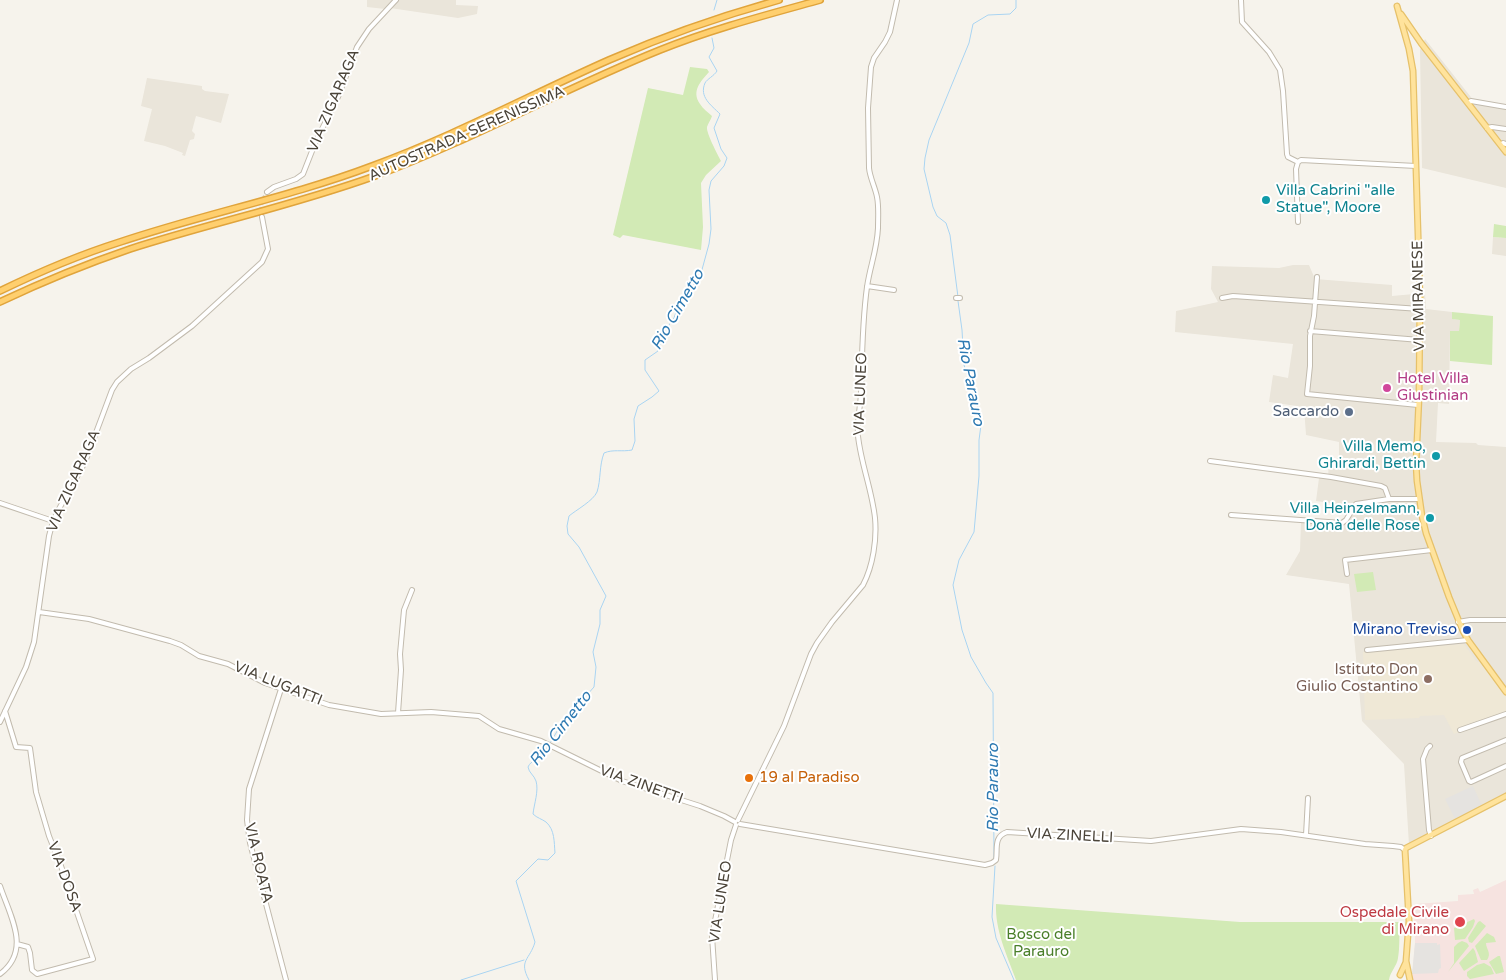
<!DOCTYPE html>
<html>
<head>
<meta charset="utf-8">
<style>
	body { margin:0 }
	canvas { display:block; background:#f6f3ec }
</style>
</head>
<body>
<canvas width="1506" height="980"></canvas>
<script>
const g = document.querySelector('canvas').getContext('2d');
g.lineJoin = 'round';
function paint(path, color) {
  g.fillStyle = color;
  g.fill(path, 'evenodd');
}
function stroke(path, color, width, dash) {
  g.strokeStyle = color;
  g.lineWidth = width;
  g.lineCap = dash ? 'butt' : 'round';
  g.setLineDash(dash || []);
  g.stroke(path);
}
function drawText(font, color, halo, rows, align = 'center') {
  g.font = font + ' "Varela Round",sans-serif';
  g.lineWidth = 4;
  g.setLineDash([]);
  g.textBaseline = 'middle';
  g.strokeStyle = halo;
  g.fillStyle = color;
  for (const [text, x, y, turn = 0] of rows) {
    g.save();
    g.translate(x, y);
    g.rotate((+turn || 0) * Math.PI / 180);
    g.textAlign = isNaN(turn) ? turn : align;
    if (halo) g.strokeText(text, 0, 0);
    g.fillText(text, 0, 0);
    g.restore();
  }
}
paint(new Path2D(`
	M367,0H394L385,9L367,7Z
	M398,0H456V5L478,6L477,14L458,18L390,8Z
	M1425,39L1474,101L1506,105V188L1422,168L1420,50Z
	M147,78L202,86V89L205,91L229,94L221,123L196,116L192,131L195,134L194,139L190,140L185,156L182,155L183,153L165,146L144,141L152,109L141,106Z
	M1493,237L1506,238V256L1492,254Z
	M1293,265H1309L1315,279L1392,285V296L1425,293L1426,309L1452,312L1453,319L1460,320L1459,331H1450L1449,404L1438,403L1436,442L1476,443L1478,445L1506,447V794L1409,845L1404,764L1362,721L1349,584L1286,575L1300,551L1301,522L1342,527L1358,507L1316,501L1319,478L1328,479L1329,459L1339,458V442L1306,435L1304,407L1269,402L1273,375L1288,378L1293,344L1175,332L1176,311L1218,302L1211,289L1212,266L1279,268Z`), '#eae5da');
paint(new Path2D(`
	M1464,644L1477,662H1480L1506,696V713H1502L1458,728L1459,732L1454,734L1444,715L1420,716L1419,718L1365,720L1363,652Z`), '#efe8d6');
paint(new Path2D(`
	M1506,880V980H1412L1415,943L1414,904L1458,901V895L1474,894L1473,890L1478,888L1480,892Z`), '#f6e3e0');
paint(new Path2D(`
	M690,67L707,69L709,72C701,81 691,91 700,104C703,109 708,112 712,116C711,120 708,123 707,127C706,133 718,155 721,161L706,175L701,183L703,227L701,250L623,235L620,238L613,235L648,88L683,95Z
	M1494,224L1506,226V238L1493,237Z
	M1452,312L1493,316L1492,365L1450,361V331H1459L1460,320L1452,319Z
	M1373,572L1376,590L1357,592L1354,574Z
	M996,904L1240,922H1400C1399,934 1400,947 1398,958C1397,966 1390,972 1389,980H1016C1007,955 995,931 996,904Z
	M1474,919L1475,921L1473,927L1465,939L1455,940L1454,928Z
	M1480,921L1486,926L1472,943L1469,942L1468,938L1478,922Z
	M1487,933L1494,937L1496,942L1486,943C1486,949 1492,953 1487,960H1481L1475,946Z
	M1462,941L1467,943L1469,946L1448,972L1454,963V947L1458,943Z
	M1473,948L1475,951L1478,962L1464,971L1459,963Z
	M1498,956H1500L1504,972L1496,974L1489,962Z
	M1484,963L1491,967L1494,974L1470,979L1467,976V972L1477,965Z`), '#d2eab5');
paint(new Path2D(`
	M1473,786L1482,806L1455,819L1445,799Z
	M1415,943H1437V945L1440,944L1441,968L1439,969L1438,973L1412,974Z`), '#e5e3e0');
stroke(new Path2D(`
	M714,10L717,0
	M958,297L950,235L946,223L937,216L933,207L924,169L925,158L929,140L969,43L973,24L988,15L1010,14L1016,8V0
	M958,301L962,330L964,365L979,411L981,425L979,440V476L974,532L959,560L953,585L962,630L971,657L986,683L993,693L994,858
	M995,866L992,917L996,938L1014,980
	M461,980L524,960
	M529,980C518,960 530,960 535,942L516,881L538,859L548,860L555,853C554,842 555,830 546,822C542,819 537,818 533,814C534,804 539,791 536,781C534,775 529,773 528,767C531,760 538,760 543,755L559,728L568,721L577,706L594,687L596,667L593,652L600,624V610L606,596L579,547L568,534L567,526L569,516C576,510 593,501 597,492C601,480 599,466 604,453C613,449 622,452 632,450L635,441L634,419L638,406L652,397L659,391L645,370V360L658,351L664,332L674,318L680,300L700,277L709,244L711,229L709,190L711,181L724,166L727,158L721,149L714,128L720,114C711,105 699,97 705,83C707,79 714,76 717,71L709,57L714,48L712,38`), '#a9d4f2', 1);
stroke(new Path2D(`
	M262,217L261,204L267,192`), '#d4d0c8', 4, [4, 2]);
const minor = new Path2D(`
	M1241,0L1242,22L1269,52L1280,70L1283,91L1287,154L1288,157L1298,162
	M1468,103L1471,101L1506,107
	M1487,128L1492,127L1506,129
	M1501,145L1503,143L1506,144
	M267,192L274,187L296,179L303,174L316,141L338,97L357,47L369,29L396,0
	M1298,222L1296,169L1298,162L1301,160L1416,166
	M1317,277L1314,316L1310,336V366L1307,394L1418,405
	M867,286L894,290
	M956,298H960
	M1222,298L1233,296L1420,309
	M1310,331L1420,340
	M1210,461L1331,477L1381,486L1385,488L1389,499
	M0,503L53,521
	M1231,515L1342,523L1346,520L1356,504L1389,499H1419
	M1347,574L1345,560L1432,550
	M39,612L89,619L170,641L181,645L199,656L228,664L265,683L329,705L381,714L431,712L479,716L499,729L541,741L622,781L700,806L724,816L735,822
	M1458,622L1470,620H1506
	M1367,650L1468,640
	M281,689L249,789L247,820L250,843L286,980
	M5,711L16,747L30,748L36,792L49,836L61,866L93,959L37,974L32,970L30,953L28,947L17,944
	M398,713L401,670L400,654L404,610L412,590
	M0,722L26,667L34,642L49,536L53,521L60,507L85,462L112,390L117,382L131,369L149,358L192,326L262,262L268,249L262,217
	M1460,730L1506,714
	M1506,740L1462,758L1461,762L1469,781L1471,782L1506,766
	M1430,746L1427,749L1423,759L1429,830L1431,836
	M738,820L784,726L811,654L817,643L832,622L863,585C873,566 877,539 875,518C872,490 861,464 858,436C857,422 860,408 861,394C862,358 862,323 867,287C870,266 877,250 878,228C878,217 879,207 877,197C875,187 870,178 869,168L868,108L871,67L874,58L885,42L890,32L897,0
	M740,824L985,865L992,863L996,860C998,849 993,837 1007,832L1151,841L1241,829L1281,832L1365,844L1393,846L1401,847L1405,850
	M1306,835L1308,798
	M0,886C10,916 32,950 0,974
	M715,980L712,936L731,840L736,825`);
const major = new Path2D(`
	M1397,6L1409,49L1413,71L1420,298L1419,398L1416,463L1417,481L1422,516L1426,533L1449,597L1463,631L1468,640L1506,692
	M1401,14L1421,43L1506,152
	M1400,975L1406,962
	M1410,980L1406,961L1409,921L1405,850L1406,848L1506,796`);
const highway = new Path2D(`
	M0,291C39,272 79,255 120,242C203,214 290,197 372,166C454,136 530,95 609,60C664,36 721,16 779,0
	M0,302C42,282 86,264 130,249C211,223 295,205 375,176C472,140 563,89 660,50C712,29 766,15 820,0`);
stroke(minor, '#c2bbae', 6);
stroke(major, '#e6c16a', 7);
stroke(highway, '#e0a43c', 8);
stroke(minor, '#fff', 4);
stroke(major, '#ffe39c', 4.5);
stroke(highway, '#ffcf6e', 5);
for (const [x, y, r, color] of [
	[1266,200,5,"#0f9aa8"],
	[1387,388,5,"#d1479c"],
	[1349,412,5,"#5c6f8a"],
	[1436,456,5,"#0f9aa8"],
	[1430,518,5,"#0f9aa8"],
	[1467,630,5,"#1a4fb4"],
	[1428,679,5,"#8d6e63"],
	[749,778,5,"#e8710a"],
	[1460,922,6,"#e0444e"]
]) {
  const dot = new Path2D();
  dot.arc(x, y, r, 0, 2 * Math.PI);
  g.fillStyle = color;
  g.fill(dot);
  stroke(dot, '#fff', 2);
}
drawText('15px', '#4b4439', '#fff', [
	["VIA ZIGARAGA",334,101,-67],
	["AUTOSTRADA SERENISSIMA",467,134,-24],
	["VIA MIRANESE",1419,296,-91],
	["VIA LUNEO",861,394,-88],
	["VIA ZIGARAGA",74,481,-66],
	["VIA LUGATTI",278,684,22],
	["VIA ZINETTI",641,785,20],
	["VIA ZINELLI",1070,836,3],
	["VIA ROATA",258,863,77],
	["VIA DOSA",64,877,70],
	["VIA LUNEO",721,902,-81]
]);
drawText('15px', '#0d838f', '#fff', [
	["Villa Cabrini \"alle",1276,191,"left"],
	["Statue\", Moore",1276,208,"left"],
	["Villa Memo,",1426,447],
	["Ghirardi, Bettin",1426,464],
	["Villa Heinzelmann,",1420,509],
	["Donà delle Rose",1420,526]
], 'right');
drawText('15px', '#b23c85', '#fff', [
	["Hotel Villa",1397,379],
	["Giustinian",1397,396]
], 'left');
drawText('15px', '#4e5e75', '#fff', [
	["Saccardo",1339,412]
], 'right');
drawText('15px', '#164399', '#fff', [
	["Mirano Treviso",1457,630]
], 'right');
drawText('15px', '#785e54', '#fff', [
	["Istituto Don",1418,670],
	["Giulio Costantino",1418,687]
], 'right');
drawText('15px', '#c56008', '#fff', [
	["19 al Paradiso",759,778]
], 'left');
drawText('15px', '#be3a42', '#fff', [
	["Ospedale Civile",1449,913],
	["di Mirano",1449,930]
], 'right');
drawText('15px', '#4a7f2a', '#fff', [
	["Bosco del",1041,935],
	["Parauro",1041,952]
]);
drawText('italic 16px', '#2e7ab2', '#fff', [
	["Rio Cimetto",678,310,-60],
	["Rio Parauro",970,382,79],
	["Rio Cimetto",561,729,-52],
	["Rio Parauro",994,788,-90]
]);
</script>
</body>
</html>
